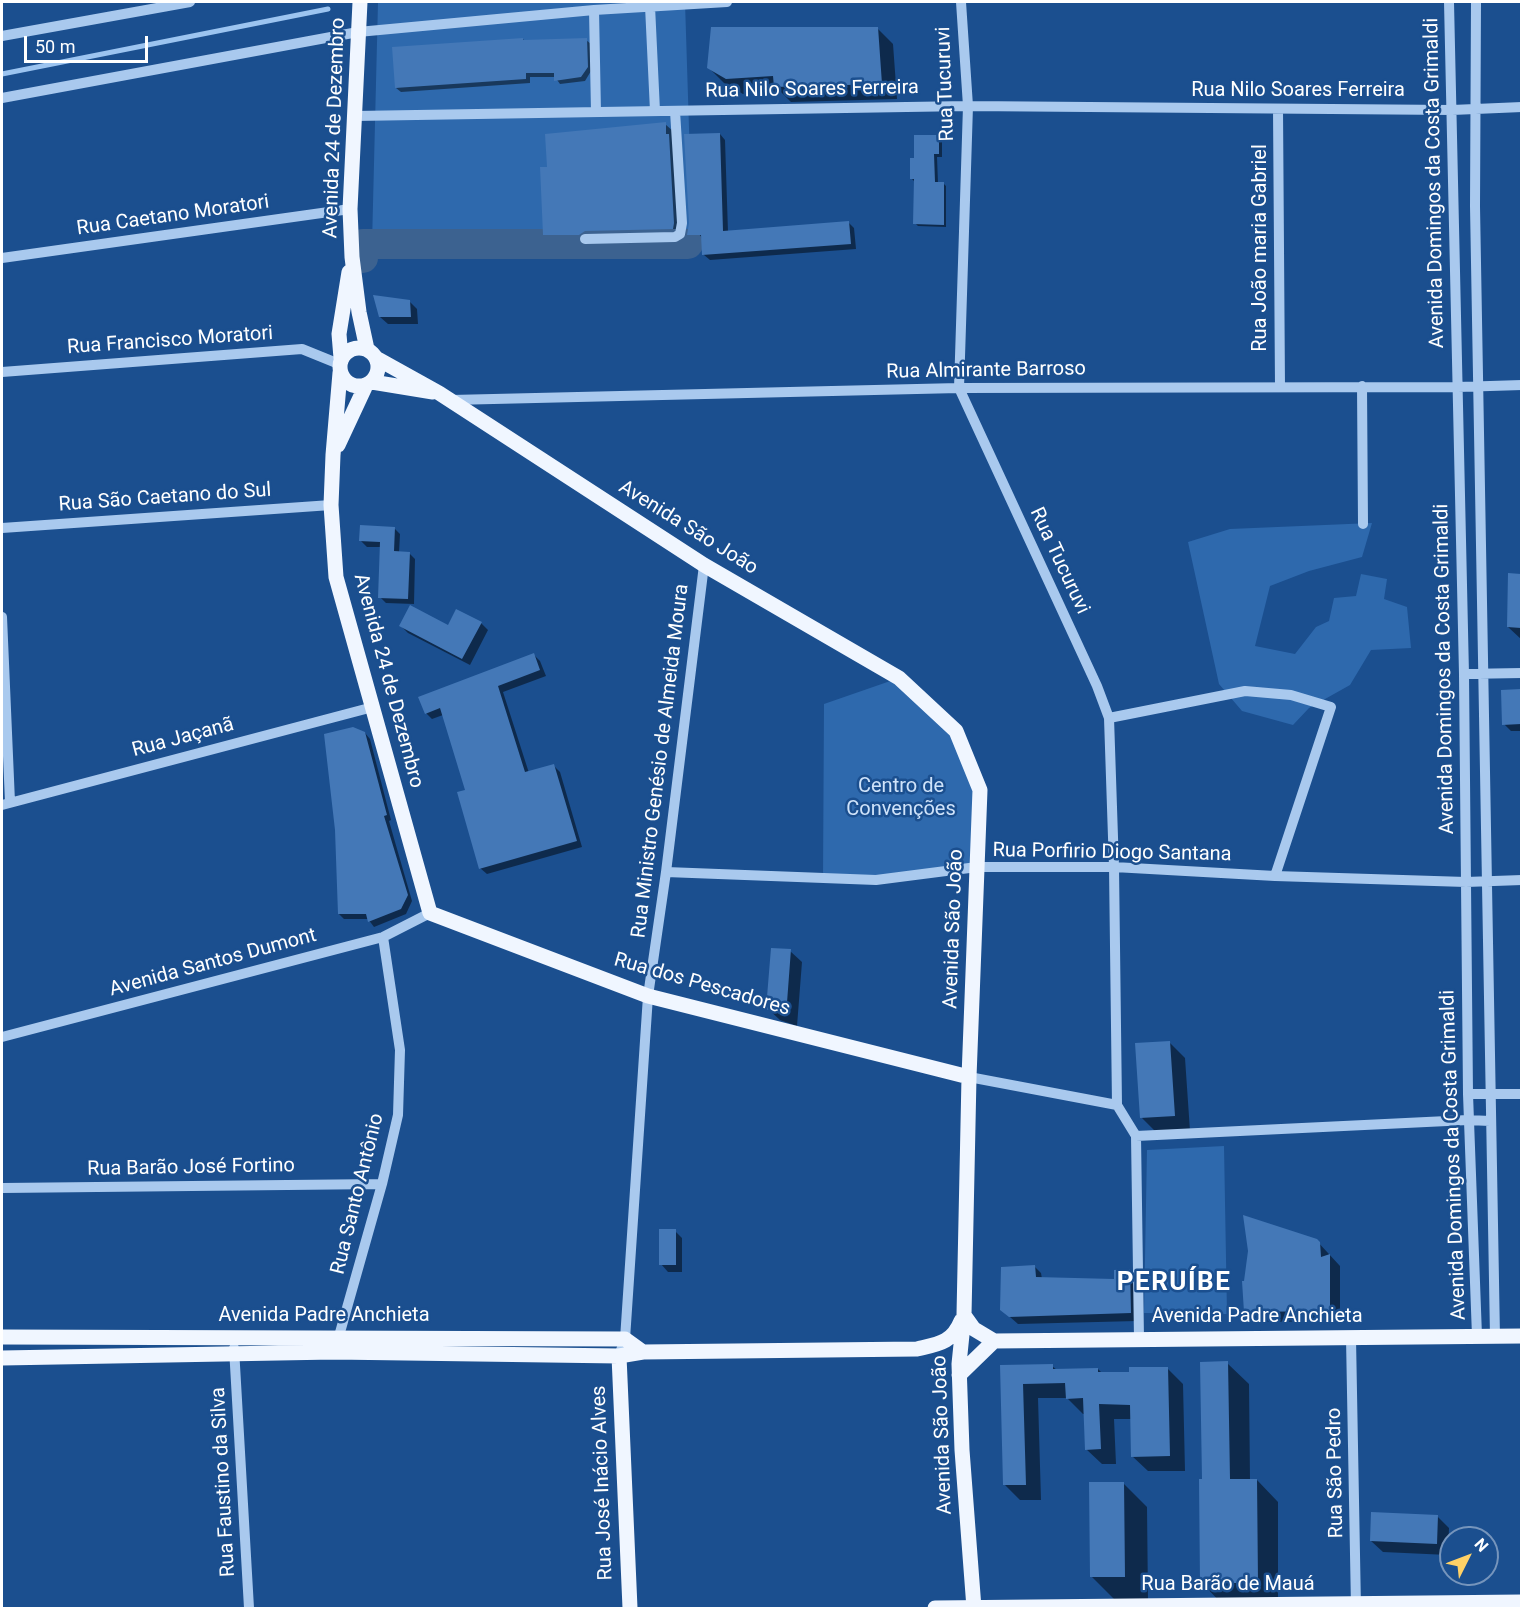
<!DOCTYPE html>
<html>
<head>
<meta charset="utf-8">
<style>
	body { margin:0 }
	#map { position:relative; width:1523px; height:1610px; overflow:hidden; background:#1b4f8f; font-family:Roboto,sans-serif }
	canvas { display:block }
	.frame { position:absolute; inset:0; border:3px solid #fff; pointer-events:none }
	.north { position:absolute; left:1439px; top:1526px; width:60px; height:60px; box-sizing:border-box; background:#1b4f8f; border:2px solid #7695bc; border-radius:50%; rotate:48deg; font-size:16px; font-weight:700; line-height:24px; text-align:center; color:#fff }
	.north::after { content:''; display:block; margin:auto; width:21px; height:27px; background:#ffd166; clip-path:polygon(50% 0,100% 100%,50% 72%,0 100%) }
	.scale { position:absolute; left:24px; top:36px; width:124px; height:27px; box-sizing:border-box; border:3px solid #fff; border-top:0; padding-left:8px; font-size:18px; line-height:21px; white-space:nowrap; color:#fff; -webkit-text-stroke:4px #1b4f8f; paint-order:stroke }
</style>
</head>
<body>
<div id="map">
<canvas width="1523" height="1610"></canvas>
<div class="frame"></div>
<div class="north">N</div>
<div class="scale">50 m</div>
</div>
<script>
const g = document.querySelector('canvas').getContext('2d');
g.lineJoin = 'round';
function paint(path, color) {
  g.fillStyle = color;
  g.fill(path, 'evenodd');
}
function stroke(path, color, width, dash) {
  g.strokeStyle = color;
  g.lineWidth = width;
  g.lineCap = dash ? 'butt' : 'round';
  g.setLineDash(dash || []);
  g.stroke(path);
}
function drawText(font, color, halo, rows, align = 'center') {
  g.font = font + ' Roboto,sans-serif';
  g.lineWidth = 5;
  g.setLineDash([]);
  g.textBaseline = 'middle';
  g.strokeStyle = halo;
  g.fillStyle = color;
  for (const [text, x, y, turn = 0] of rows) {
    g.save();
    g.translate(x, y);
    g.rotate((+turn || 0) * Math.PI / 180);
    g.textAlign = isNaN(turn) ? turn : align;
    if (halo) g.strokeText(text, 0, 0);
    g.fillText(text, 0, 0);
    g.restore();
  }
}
paint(new Path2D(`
	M378,2H685L693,254L372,244Z
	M1372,523L1362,557L1309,571L1270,586L1255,646L1295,654L1316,627L1329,621L1334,598L1356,596L1361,574L1387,579L1384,599L1407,607L1411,648L1371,650L1350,685L1309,708L1293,725L1242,711L1219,684L1188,542L1230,529Z
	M899,678L956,731L980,790L977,867L876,880L823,878L824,704Z
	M1224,1146L1227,1314L1144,1313L1147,1150Z`), '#2e69ad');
paint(new Path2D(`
	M877,28L893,44L897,99L791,102L781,92L743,94L724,83L708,67Z
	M523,39L525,42L586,40L591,44V71L585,81L560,84L555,77H530V83L401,92L396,88Z
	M665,124L674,132L682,232L588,243H553L544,234L549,169Z
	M720,134L725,140L728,232L849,223L854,228L856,249L710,260L704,255L703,240H695L689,234Z
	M938,137L942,140V157H937L938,183H943L946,186V227L918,226L915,223V182L912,179L916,160Z
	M409,301L417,309L418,324H388L380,317Z
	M394,528L400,534L399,553H409L415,559L414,604L386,603L380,597L382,547H367L361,541Z
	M1510,575H1522V640L1508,627Z
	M481,623L488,630L470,665L408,633L401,626L449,627Z
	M533,654L540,661L546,676L503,692L529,773L554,766L560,772L582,847L487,874L480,868L467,791L443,715L432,719L426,713Z
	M1503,691H1522V731H1511L1504,724Z
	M365,733L370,739L391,820L389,821L412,901L406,914L374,927L368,919H344L339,914Z
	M790,951L802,962L797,1026L780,1020L768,1009Z
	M1169,1042L1185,1058L1190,1131L1157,1133L1142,1118Z
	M675,1231L682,1238V1272H668L661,1264Z
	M1316,1240L1340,1266V1321L1256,1322L1245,1312Z
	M1034,1266L1041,1273L1042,1279L1115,1281L1130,1271L1137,1278V1321L1018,1324L1002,1310Z
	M1227,1363L1249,1384L1250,1480H1257L1278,1502V1604H1222L1201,1582L1204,1480Z
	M1002,1366H1052L1057,1370L1098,1369L1102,1373L1131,1374L1168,1369L1183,1384L1185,1471H1148L1132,1456V1419H1114L1116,1464H1102L1086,1449L1085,1414H1083L1067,1398H1038L1041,1500H1020L1005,1485Z
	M1124,1484L1147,1507L1148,1600H1115L1091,1576Z
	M1437,1516L1449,1528L1448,1555L1383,1552L1371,1541Z`), '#0007');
stroke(new Path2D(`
	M2,74L328,9`), '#9cc4f0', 5);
stroke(new Path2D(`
	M363,258V244H688`), '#3c6290', 30);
paint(new Path2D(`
	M711,27H878L882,84L774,87L773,76L726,79L707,68Z
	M523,38V40L587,38L588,67L581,77L554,81V73H526V79L395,88L392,47Z
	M666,122V134H669L674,223L673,229L585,231L579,235H543L540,167H547L545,134Z
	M720,133L723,231L849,221L851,244L702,255L701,235H687L689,223L684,134Z
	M914,135H939V154H934L935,182H944V225L913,224L914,179H910V158H914Z
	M373,295L410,300L411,317H379Z
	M360,525L395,527L394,551L410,552L408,599L378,598L380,542L359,541Z
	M1508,573L1521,574V628L1507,627Z
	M410,605L448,625L456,609L482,622L462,659L399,626Z
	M534,653L540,670L498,686L525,772L554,764L577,841L479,869L457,792L465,790L440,708L425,714L418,697Z
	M1521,689V724L1502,725L1501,690Z
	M353,727L365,732L387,815L384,816L408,895L401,909L368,922L366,914H338L335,830L324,734Z
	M771,948L791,949L786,1016L766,1009Z
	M1170,1041L1175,1116L1140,1118L1135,1043Z
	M1243,1215L1317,1239L1320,1242L1321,1257L1330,1254V1311L1244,1312L1242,1281H1244L1248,1251Z
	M659,1229H676V1265H659Z
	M1035,1265L1036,1277L1114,1279V1270L1130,1269L1131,1313L1009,1317L1000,1310L1001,1267Z
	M1228,1361L1230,1479H1257L1258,1583H1200L1199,1479H1202L1200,1362Z
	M1053,1364V1369L1098,1368V1372H1129V1367H1168L1170,1456L1131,1457L1130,1405L1099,1404L1101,1449L1085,1450L1083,1398L1066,1399L1065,1383L1023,1384L1026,1485H1003L1000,1365Z
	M1089,1482H1124L1125,1577H1090Z
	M1371,1512L1438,1515L1437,1544L1370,1541Z`), '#4478b7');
stroke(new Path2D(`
	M961,2L968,106L959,388L1097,686L1109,718L1114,867L1117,1105L1136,1136
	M1449,2L1464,674L1468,1094L1477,1336
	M1476,2L1475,206L1495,1336
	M650,6L655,111
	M594,10L596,112
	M2,36L190,2
	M2,98L358,32L594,10L727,2
	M1278,109L1280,387
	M355,116L968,106L1452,110L1522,107
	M585,239L675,237L680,234L682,223L675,111
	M2,258L350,209
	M2,372L302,349L339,364
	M1362,386L1363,524
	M451,400L959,388L1458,387L1522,385
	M2,528L331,505
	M2,617L10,802
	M1464,674L1522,673
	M1109,718L1245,691L1291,695L1331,707L1275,876
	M2,805L373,707
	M666,872L876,880L977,867H1114L1275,876L1466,882L1522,880
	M2,1037L383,937L430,913
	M969,1077L1117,1105
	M1468,1094H1522
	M1136,1136L1468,1120L1490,1121
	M1136,1136L1139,1339
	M2,1188L382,1184
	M1351,1338L1356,1608
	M337,1343L382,1184L398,1115L400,1050L383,937
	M234,1348L249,1608
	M619,1356L625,1339L648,996L666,872L704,565`), '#a9c9ee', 10);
stroke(new Path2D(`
	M360,2L350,209L352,257L359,312L367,349
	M340 367a19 19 0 1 1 38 0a19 19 0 1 1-38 0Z
	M341,358L339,334L349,272
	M376,358L439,393L704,565L899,678L956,731L980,790L969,1077L964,1315L959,1364L962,1450L974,1608
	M340,373L333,455L331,505L336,577L430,913L648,996L969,1077
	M372,382L433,392
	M338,445L366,385
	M964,1315L974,1329L994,1341L1522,1336
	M2,1337L625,1339L643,1352
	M619,1356L630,1608
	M2,1358L334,1352L619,1356L643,1352L917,1349C938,1344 952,1343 961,1321
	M959,1375L994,1341
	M935,1608L1522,1602`), '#f0f6ff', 15);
drawText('20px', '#fff', '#1b4f8f', [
	["Rua Tucuruvi",946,84,-92],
	["Rua Nilo Soares Ferreira",812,90,-1],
	["Rua Nilo Soares Ferreira",1298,91],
	["Avenida 24 de Dezembro",335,128,-88],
	["Avenida Domingos da Costa Grimaldi",1435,183,-91],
	["Rua Caetano Moratori",173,216,-8],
	["Rua João maria Gabriel",1261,248,-90],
	["Rua Francisco Moratori",170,341,-4],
	["Rua Almirante Barroso",986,371,-1],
	["Rua São Caetano do Sul",165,498,-4],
	["Avenida São João",688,528,32],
	["Rua Tucuruvi",1059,561,65],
	["Avenida Domingos da Costa Grimaldi",1445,669,-91],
	["Avenida 24 de Dezembro",388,681,75],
	["Rua Jaçanã",183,738,-15],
	["Rua Ministro Genésio de Almeida Moura",661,761,-83],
	["Rua Porfirio Diogo Santana",1112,853,1],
	["Avenida São João",954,929,-88],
	["Avenida Santos Dumont",213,963,-15],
	["Rua dos Pescadores",702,985,16],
	["Avenida Domingos da Costa Grimaldi",1454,1155,-92],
	["Rua Barão José Fortino",191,1168,-1],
	["Rua Santo Antônio",358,1194,-76],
	["Avenida Padre Anchieta",324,1316],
	["Avenida Padre Anchieta",1257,1317],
	["Avenida São João",943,1435,-92],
	["Rua São Pedro",1336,1473,-91],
	["Rua Faustino da Silva",224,1482,-93],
	["Rua José Inácio Alves",603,1483,-92],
	["Rua Barão de Mauá",1228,1585]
]);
drawText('20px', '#cfe3fa', '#1b4f8f', [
	["Centro de",901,787],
	["Convenções",901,810]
]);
g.letterSpacing = '1.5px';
drawText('bold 26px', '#fff', '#1b4f8f', [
	["PERUÍBE",1174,1283]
]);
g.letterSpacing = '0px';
</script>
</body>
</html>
